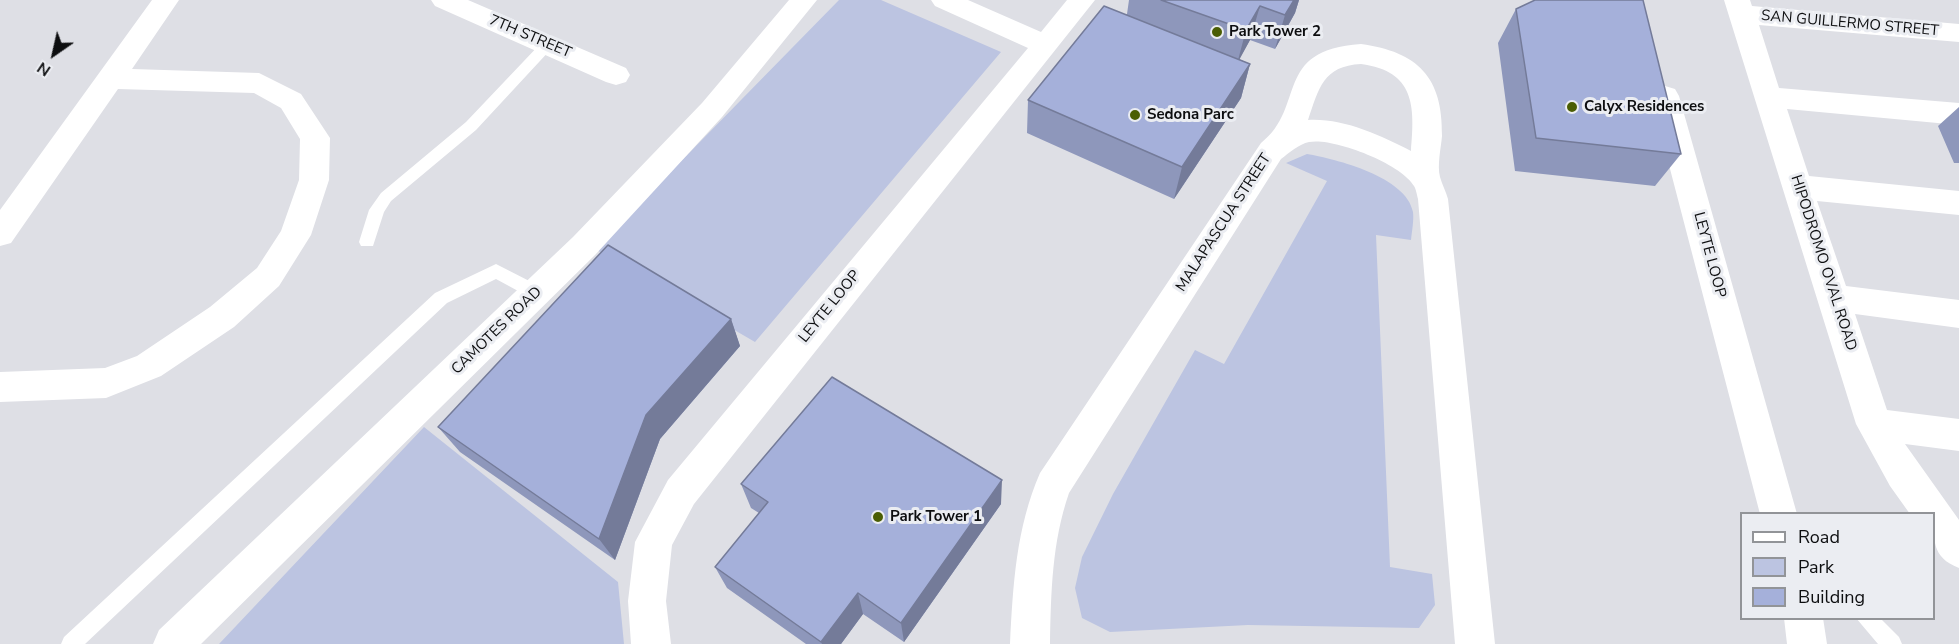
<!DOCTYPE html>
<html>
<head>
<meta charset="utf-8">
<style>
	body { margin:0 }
	#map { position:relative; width:1959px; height:644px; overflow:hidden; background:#dedfe5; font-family:"Nunito Sans",sans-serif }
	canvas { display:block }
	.legend { position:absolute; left:1740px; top:512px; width:195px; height:108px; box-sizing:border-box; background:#ebedf2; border:2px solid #929498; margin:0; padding:8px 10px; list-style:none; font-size:18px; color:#0d0e10 }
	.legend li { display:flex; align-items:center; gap:12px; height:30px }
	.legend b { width:30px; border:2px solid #929498 }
	.north { position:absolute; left:24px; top:24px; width:60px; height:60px; -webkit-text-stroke:4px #ebedf2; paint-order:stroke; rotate:214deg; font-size:16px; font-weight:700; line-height:24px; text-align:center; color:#0d0e10 }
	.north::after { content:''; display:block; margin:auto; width:21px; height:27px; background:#0d0e10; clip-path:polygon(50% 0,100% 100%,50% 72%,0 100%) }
</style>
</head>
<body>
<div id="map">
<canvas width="1959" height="644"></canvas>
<ul class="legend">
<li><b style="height:8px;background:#fff"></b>Road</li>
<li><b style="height:16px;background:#bcc4e1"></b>Park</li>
<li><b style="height:16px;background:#a5b0da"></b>Building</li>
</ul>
<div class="north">N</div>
</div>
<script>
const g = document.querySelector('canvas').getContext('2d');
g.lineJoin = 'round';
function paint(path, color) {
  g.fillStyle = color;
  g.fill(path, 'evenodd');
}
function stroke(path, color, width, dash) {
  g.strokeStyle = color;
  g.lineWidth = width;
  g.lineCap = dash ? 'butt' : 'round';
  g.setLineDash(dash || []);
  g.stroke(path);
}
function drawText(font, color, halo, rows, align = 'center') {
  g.font = font + ' "Nunito Sans",sans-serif';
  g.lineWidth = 6;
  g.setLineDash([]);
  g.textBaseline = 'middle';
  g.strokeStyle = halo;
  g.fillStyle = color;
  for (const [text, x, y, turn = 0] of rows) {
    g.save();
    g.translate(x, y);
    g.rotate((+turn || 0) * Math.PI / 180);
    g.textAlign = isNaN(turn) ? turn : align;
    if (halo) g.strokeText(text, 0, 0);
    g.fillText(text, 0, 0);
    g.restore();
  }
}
paint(new Path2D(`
	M839,0H881L1001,52L755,342L595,249Z
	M1307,154C1336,159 1407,177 1413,212C1414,220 1412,231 1411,240L1376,235L1390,567L1432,574L1435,605L1419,628L1248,625L1110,632L1082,618L1075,588L1082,557L1113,494L1195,350L1224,364L1327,181L1286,163Z
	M424,427L618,582L624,644H219Z`), '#bcc4e1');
paint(new Path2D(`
	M547,40L554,45L552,48L476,130L391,201L384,212L373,246H361L359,242L369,210L381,193L466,122L542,42Z
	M496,264L543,288L545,293L543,298H531L496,279L447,303L85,644H61L64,637L435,293Z
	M1856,618H1880L1899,637L1902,644H1878Z`), '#fff');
paint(new Path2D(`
	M152,0H179L132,69L259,73L301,94L330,138L329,180L311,235L279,286L234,327L161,376L106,398L0,402V372L105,368L137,356L210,307L257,268L281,231L299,180L300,139L281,108L254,93L118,89L11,243L0,246V210Z
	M431,0H468L626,68L630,75L626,82L616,85L606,82L435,6Z
	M789,0H817L722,117L595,255L201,644H153L159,630L573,237L702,103Z
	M931,0H968L1041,32L1067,0H1095L694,504L672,545L666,601L671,644H631L628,601L635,542L668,480L1028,48L935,6Z
	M1724,0H1750L1752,6L1959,24V42L1759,25L1779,88L1959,103V125L1787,109L1809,176L1959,191V215L1817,201L1846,286L1959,300V328L1855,314L1887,410L1959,419V451L1905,444L1959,520V568C1931,557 1934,540 1934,514H1910L1890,486L1856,424Z
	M1361,44C1418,52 1443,77 1442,136C1441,148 1437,165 1440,177C1442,184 1446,192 1448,199L1495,644H1455L1418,199C1417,195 1416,189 1414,186C1402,164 1333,137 1309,142C1299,144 1289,153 1281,159L1069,493C1052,542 1051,592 1050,644H1010C1013,585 1016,528 1040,473L1261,143C1307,107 1272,50 1361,44ZM1361,64C1415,71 1415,106 1411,151C1380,135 1343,118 1308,120C1319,88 1323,66 1361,64Z
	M1665,86L1675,89L1679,96L1797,514H1760L1651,96L1655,89Z
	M1784,618H1823L1827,644H1787Z`), '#fff');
paint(new Path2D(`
	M1129,0H1299L1295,13L1275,49L1250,40L1239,59L1250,64L1241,98L1174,199L1027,133L1028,100L1127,14Z
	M1516,9L1681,154L1655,186L1515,171L1498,43Z
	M1959,107V163H1954L1938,126Z
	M731,319L740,346L660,439L615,560L460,452L438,427Z
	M741,484L1001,504L904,642L863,614L841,644H806L727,588L715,567L759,513L751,508Z`), '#8e97bb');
paint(new Path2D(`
	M1294,0H1299L1295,13L1275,49L1285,15Z
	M1260,6L1250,40L1237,64L1246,30Z
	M1250,64L1241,98L1174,199L1182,167Z
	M731,319L740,346L660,439L615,560L599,539L646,415Z
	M1002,480L1001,504L904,642L901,623Z
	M858,593L863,614L841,644H822L821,642Z`), '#747b99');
const building = new Path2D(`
	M1161,0H1294L1285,15L1260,6L1246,30Z
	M1535,0H1643L1681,154L1536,138L1516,9Z
	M1104,6L1250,64L1182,167L1028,100Z
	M608,245L731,319L646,415L599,539L438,427Z
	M832,377L1002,480L901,623L858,593L821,642L715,567L768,502L741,484Z`);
paint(building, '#a5b0da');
stroke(building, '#747b99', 1.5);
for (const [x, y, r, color] of [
	[1217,32,6,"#4b5e04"],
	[1572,107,6,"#4b5e04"],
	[1135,115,6,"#4b5e04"],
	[878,517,6,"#4b5e04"]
]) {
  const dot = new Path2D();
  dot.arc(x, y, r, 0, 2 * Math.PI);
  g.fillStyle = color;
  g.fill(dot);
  stroke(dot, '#ebedf2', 2);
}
drawText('15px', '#0d0e10', '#ebedf2', [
	["SAN GUILLERMO STREET",1850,24,5],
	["7TH STREET",530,37,23],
	["MALAPASCUA STREET",1224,223,-57],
	["LEYTE LOOP",1709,255,75],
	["HIPODROMO OVAL ROAD",1823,263,72],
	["LEYTE LOOP",830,307,-51],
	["CAMOTES ROAD",497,331,-44]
]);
drawText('bold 15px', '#0d0e10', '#ebedf2', [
	["Park Tower 2",1229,32],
	["Calyx Residences",1584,107],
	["Sedona Parc",1147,115],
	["Park Tower 1",890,517]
], 'left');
</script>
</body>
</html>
